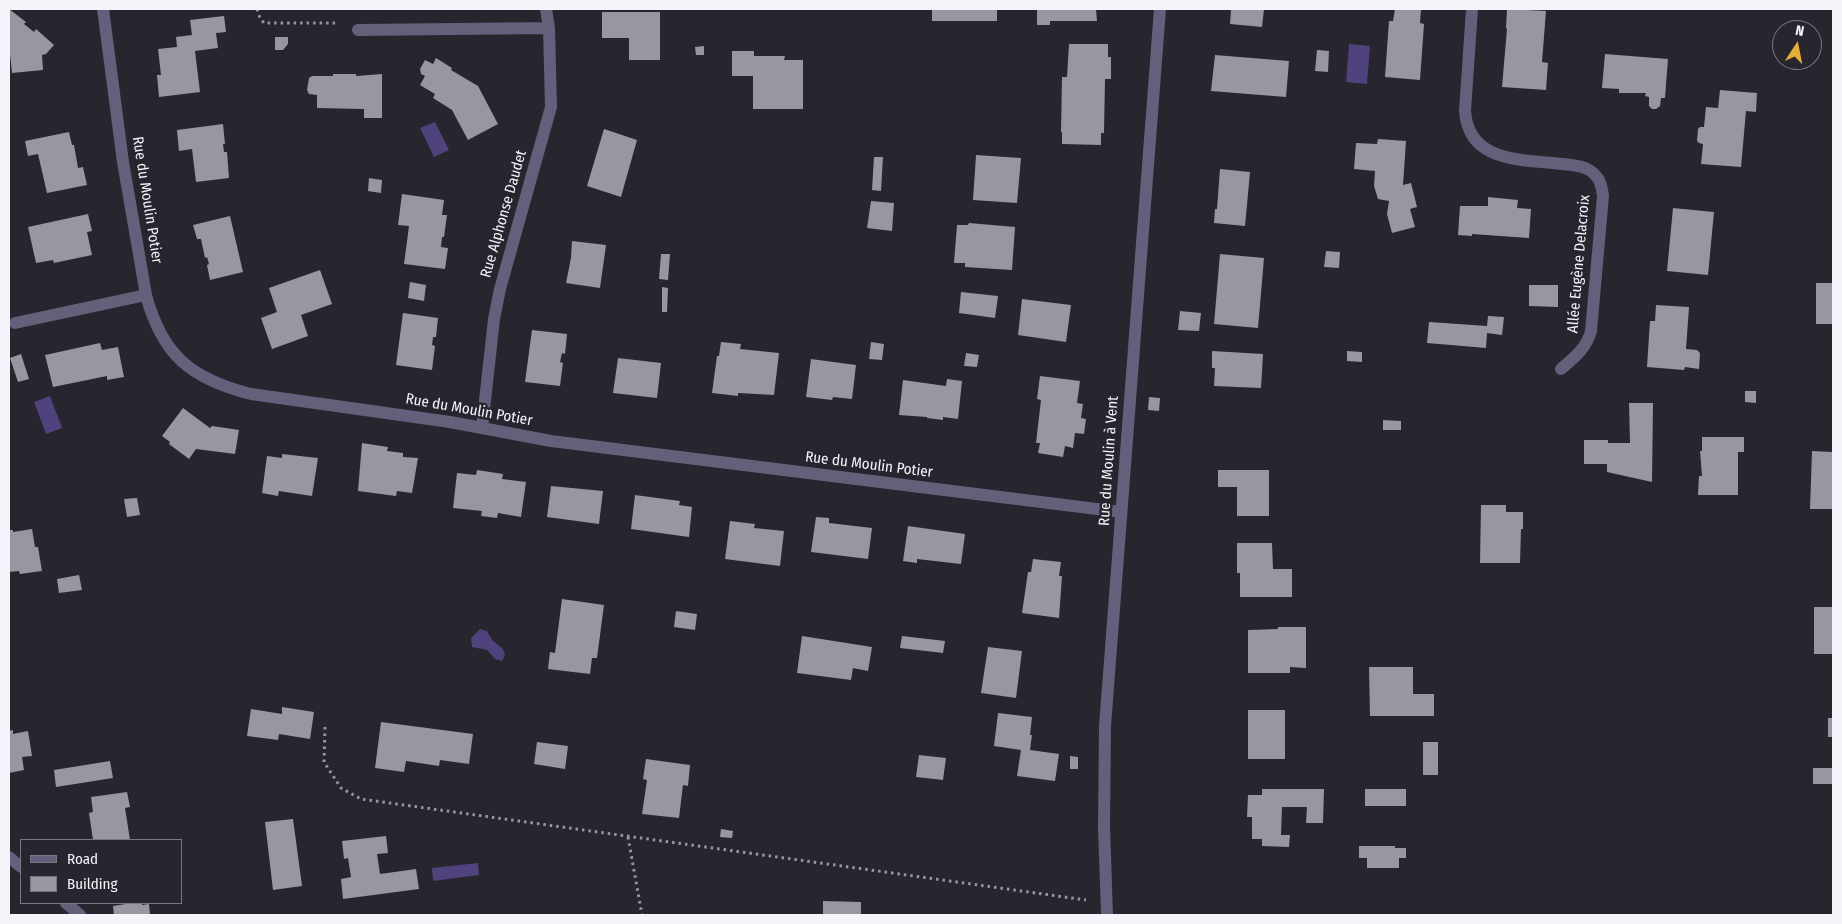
<!DOCTYPE html>
<html>
<head>
<meta charset="utf-8">
<style>
	body { margin:0 }
	#map { position:relative; width:1842px; height:924px; overflow:hidden; background:#27252e; font-family:"Fira Sans Condensed",sans-serif }
	canvas { display:block }
	.frame { position:absolute; inset:0; border:10px solid #f5f4fa; pointer-events:none }
	.legend { position:absolute; left:20px; top:839px; width:162px; height:65px; box-sizing:border-box; background:#27252e; border:1px solid #797880; margin:0; padding:6px 9px; list-style:none; font-size:15px; color:#f5f4fa }
	.legend li { display:flex; align-items:center; gap:10px; height:25px }
	.legend b { width:25px; border:1px solid #797880 }
	.north { position:absolute; left:1772px; top:20px; width:50px; height:50px; box-sizing:border-box; background:#27252e; border:1px solid #797880; border-radius:50%; rotate:11deg; font-size:14px; font-weight:700; line-height:20px; text-align:center; color:#f5f4fa }
	.north::after { content:''; display:block; margin:auto; width:18px; height:22px; background:#e5ad35; clip-path:polygon(50% 0,100% 100%,50% 72%,0 100%) }
</style>
</head>
<body>
<div id="map">
<canvas width="1842" height="924"></canvas>
<div class="frame"></div>
<ul class="legend">
<li><b style="height:6px;background:#645f7a"></b>Road</li>
<li><b style="height:14px;background:#9897a1"></b>Building</li>
</ul>
<div class="north">N</div>
</div>
<script>
const g = document.querySelector('canvas').getContext('2d');
g.lineJoin = 'round';
function paint(path, color) {
  g.fillStyle = color;
  g.fill(path, 'evenodd');
}
function stroke(path, color, width, dash) {
  g.strokeStyle = color;
  g.lineWidth = width;
  g.lineCap = dash ? 'butt' : 'round';
  g.setLineDash(dash || []);
  g.stroke(path);
}
function drawText(font, color, halo, rows, align = 'center') {
  g.font = font + ' "Fira Sans Condensed",sans-serif';
  g.lineWidth = 5;
  g.setLineDash([]);
  g.textBaseline = 'middle';
  g.strokeStyle = halo;
  g.fillStyle = color;
  for (const [text, x, y, turn = 0] of rows) {
    g.save();
    g.translate(x, y);
    g.rotate((+turn || 0) * Math.PI / 180);
    g.textAlign = isNaN(turn) ? turn : align;
    if (halo) g.strokeText(text, 0, 0);
    g.fillText(text, 0, 0);
    g.restore();
  }
}
paint(new Path2D(`
	M1349,44L1370,46L1367,84L1346,82Z
	M435,122L449,150L434,157L420,128Z
	M50,396L62,428L46,434L34,402Z
	M480,629L487,631L492,640L503,649L505,655L502,661L495,659L487,650L472,647L471,638Z
	M478,863L479,875L433,881L432,868Z`), '#50437d');
paint(new Path2D(`
	M9,9L26,22L24,24L34,32L36,29L54,45L46,54L42,55L43,70L12,73L10,54L9,53Z
	M932,9H997V21H932Z
	M1037,9H1096L1097,21H1050V25H1037Z
	M1234,9H1264L1262,27L1230,24L1231,10Z
	M1395,9H1421L1420,23L1424,24L1420,80L1385,77L1389,21H1393Z
	M1507,9L1546,11L1542,62L1548,63L1546,90L1502,87L1507,29L1506,28Z
	M602,12H660V60H629V38H602Z
	M224,16L226,32L216,33L218,48L195,51L200,92L159,97L157,75H161L158,49L177,47L176,37L192,35L190,20Z
	M275,37H288V44L283,50H275Z
	M1069,44H1108V57H1111V79H1105L1104,133H1101V145L1062,144V132H1061L1062,77H1067Z
	M704,46V55H696L695,47Z
	M1317,50L1329,51L1328,72L1315,71Z
	M732,51H754V56H785L784,60H803V109H753V76H732Z
	M1605,54L1668,59L1665,98H1661L1660,106L1656,109H1652L1649,106V97L1645,96L1646,93H1619V89L1602,88Z
	M1215,55L1289,61L1286,97L1211,91Z
	M436,58L452,68L451,70L478,86L498,124L468,140L452,110L433,98L435,94L420,85L425,76L421,74L420,69L425,60L433,64Z
	M333,74H356V76L382,74V118H364V109L317,108V95L309,94L307,90L309,78L312,76H333Z
	M1720,90L1757,93L1756,112L1746,111L1741,167L1701,164L1703,144L1699,143L1697,141L1698,129L1700,127H1704L1706,107L1718,108Z
	M223,124L225,144H223L224,152H227L229,178L196,182L192,149L179,151L177,130Z
	M604,129L637,140L621,197L587,186Z
	M69,132L72,145H74L78,168L83,167L87,185L47,193L38,154L28,156L25,141Z
	M1378,139L1406,141L1403,185L1411,183L1417,207L1410,209L1415,227L1392,233L1387,214L1389,201L1378,199L1374,186L1375,171L1354,169L1356,143L1377,144Z
	M976,155L1021,158L1017,203L973,200Z
	M874,157H883L881,191L872,190Z
	M1220,169L1250,172L1245,226L1214,223L1215,209H1217Z
	M369,178L382,180L381,193L368,191Z
	M402,194L444,200L442,215H447L444,237H442L441,247L448,248L445,269L404,264L409,226L398,225Z
	M1488,197L1518,200L1517,208L1531,209L1529,238L1472,234V236L1458,235L1460,206H1488Z
	M871,201L894,203L892,231L867,228Z
	M1673,208L1714,212L1708,275L1667,271Z
	M88,214L92,231L87,232L92,255L54,263L53,260L36,263L28,227Z
	M230,216L243,272L210,280L207,265L209,264L207,257L205,258L201,239H197L193,225Z
	M969,223L1015,227L1012,270L965,267V263H954L957,225H968Z
	M572,241L606,245L600,288L566,283L571,258Z
	M1326,251L1340,252L1339,268L1324,267Z
	M661,254H670L668,280L659,279Z
	M1220,254L1264,258L1258,328L1214,324Z
	M320,270L332,304L301,315L308,336L272,349L261,318L277,312L269,288Z
	M410,282L426,285L424,301L408,298Z
	M1816,283H1833V324H1816Z
	M1529,285H1558V307L1529,306Z
	M662,287L668,288L667,312H662Z
	M961,292L998,296L995,318L959,313Z
	M1022,299L1071,305L1066,342L1018,335Z
	M1656,305L1689,307L1686,349L1697,350L1700,353L1699,369L1685,367L1684,370L1647,367L1650,321H1655Z
	M1180,311L1201,313L1199,331L1178,330Z
	M403,313L438,318L436,337H433L432,345L435,346L432,370L396,365Z
	M1488,316L1504,317L1502,335L1487,333L1486,348L1427,343L1429,322L1487,326Z
	M532,330L567,334L565,354L562,353L560,362L563,363L560,386L525,382Z
	M721,342L741,344L740,349L779,353L774,395L738,393V396L712,393L717,356H719Z
	M871,342L884,344L882,360L869,359Z
	M100,343L102,350L118,347L124,377L107,380V376L53,387L45,355Z
	M1212,351L1263,354L1261,388L1214,386L1215,368H1212Z
	M1347,351L1362,352V362L1347,361Z
	M966,353L979,355L977,367L964,366Z
	M21,354L29,379L18,382L10,358Z
	M618,358L661,363L657,398L613,393Z
	M811,359L856,365L852,399L833,397L832,400L806,397Z
	M1040,376L1080,381L1077,403L1083,404L1081,418L1086,419L1084,434L1075,433L1073,448L1065,446L1063,457L1038,453L1040,443H1036L1041,400L1037,399Z
	M947,379L962,381L958,419L943,417V420L927,418V417L899,415L903,380L946,386Z
	M1745,391H1756V403L1745,402Z
	M1149,397L1160,398L1159,411L1148,410Z
	M1629,403H1653L1652,482L1607,472V464H1584V440H1608V443H1630Z
	M183,408L210,428L212,426L239,430L235,454L196,449L189,459L169,444L170,442L162,436Z
	M1383,420L1401,421V430H1383Z
	M1702,437H1744V452H1738V495H1698L1699,476H1702L1700,451H1702Z
	M362,443L388,447L387,451L403,453V457L418,458L412,493L397,491L396,496L358,491Z
	M1812,451L1833,452V509H1810Z
	M282,454L318,458L312,496L279,491L278,496L262,493L267,456L282,458Z
	M477,470L503,474L502,479L526,482L521,517L498,513L497,518L481,516L482,511L453,508L457,473L476,475Z
	M1218,470H1269V516H1237V487H1218Z
	M551,486L603,491L599,524L547,517Z
	M635,495L680,501L679,505L692,507L689,537L631,529Z
	M137,498L140,515L127,517L124,499Z
	M1481,505H1506V512H1523V529H1521L1520,563H1480Z
	M816,517L829,518V523L872,528L868,559L811,552Z
	M730,521L755,524L754,528L784,531L780,566L725,559Z
	M908,526L965,534L961,564L917,559V563L903,561Z
	M32,529L35,547H38L42,571L20,574L19,571L9,572V530H13V532Z
	M1237,543H1272L1273,569H1292V597H1240V573H1237Z
	M1033,559L1061,562L1059,576H1062L1059,618L1022,613L1028,572H1031Z
	M79,575L82,590L59,593L57,579Z
	M562,599L604,605L597,658H592L590,674L548,669L550,652L555,653Z
	M1814,607H1833V654H1814Z
	M676,611L697,614L695,630L674,627Z
	M1278,627H1306V668L1290,667V673H1248V630L1278,629Z
	M802,636L872,647L868,671L853,668L851,680L797,673Z
	M902,636L945,641L943,653L900,648Z
	M988,647L1022,651L1016,698L981,693Z
	M1369,667H1413V694H1434V716H1370Z
	M282,707L314,712L310,739L279,734L278,740L247,736L251,709L282,714Z
	M1248,710H1285V759H1248Z
	M998,713L1032,717L1030,735H1032L1030,750L1059,754L1055,781L1017,776L1021,750L994,746Z
	M1828,718H1833V737H1828Z
	M381,722L473,734L469,764L440,760L439,766L406,761L404,772L375,768Z
	M13,730V734L28,731L32,756L22,757L24,770L9,773V731Z
	M537,742L568,746L565,769L534,764Z
	M1423,742H1438V775H1423Z
	M919,755L946,758L943,780L916,777Z
	M1070,756L1078,757V769H1070Z
	M646,759L690,765L688,786L683,785L679,818L642,814L647,780L643,779Z
	M110,761L113,778L56,787L54,770Z
	M1813,768H1833V784H1813Z
	M1262,789H1324L1323,823H1306L1307,807H1282L1281,835H1290L1289,847L1262,846V839H1252V817H1247L1248,795H1262Z
	M1365,789H1406V806H1365Z
	M127,792L130,807L125,808L130,840H93L89,813L93,812L91,797Z
	M293,819L302,886L273,890L265,822Z
	M721,829L733,831L732,838L720,837Z
	M386,836L388,853L377,854L380,874L416,869L419,889L343,899L341,879L351,877L348,858L344,859L342,841Z
	M1359,846H1395V848H1406V858H1399V868H1367V858H1359Z
	M823,901L861,902V915H823Z
	M132,903H142V905L149,904L150,915H114L113,906Z`), '#9897a1');
stroke(new Path2D(`
	M257,9L260,18L264,23H339
	M325,727L324,762L341,788L361,799L1086,900
	M628,837L642,915`), '#98969e', 3, [2.5, 4]);
stroke(new Path2D(`
	M103,9L123,162L146,295C162,355 191,379 251,394L450,422L551,441L1121,512
	M1472,9L1465,111C1469,164 1523,159 1563,164C1573,165 1588,166 1595,175C1601,180 1602,189 1603,196L1591,331C1586,349 1575,357 1561,369
	M358,30L549,28
	M15,323L146,295
	M482,428L494,319L500,289L551,107L549,28L546,9
	M9,857L21,867
	M66,903L80,915
	M1107,915L1104,827L1105,726L1160,9`), '#645f7a', 12);
drawText('15px', '#f5f4fa', '#27252e', [
	["Rue du Moulin Potier",147,200,81],
	["Rue Alphonse Daudet",504,214,-74],
	["Allée Eugène Delacroix",1579,264,-85],
	["Rue du Moulin Potier",469,410,10],
	["Rue du Moulin à Vent",1109,461,-86],
	["Rue du Moulin Potier",869,465,7]
]);
</script>
</body>
</html>
